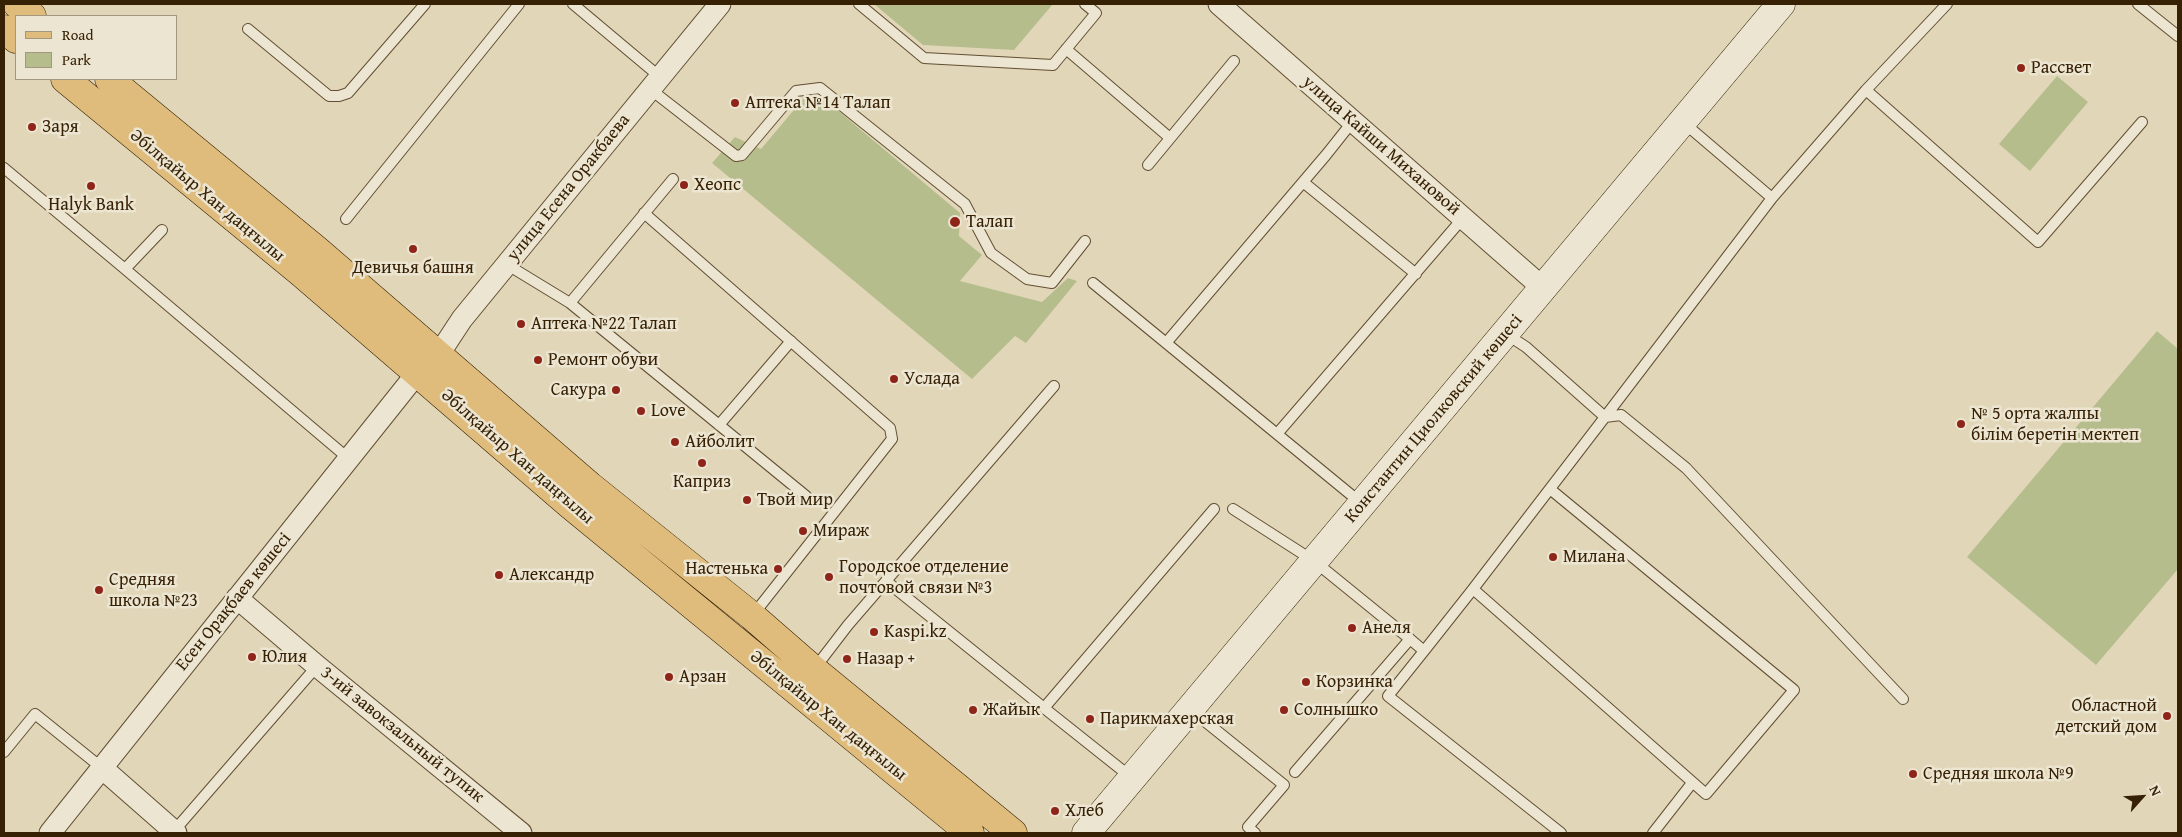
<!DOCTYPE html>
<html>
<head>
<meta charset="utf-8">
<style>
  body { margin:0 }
  #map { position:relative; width:2182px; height:837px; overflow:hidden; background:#e1d7b8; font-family:"Gentium Book Plus",serif }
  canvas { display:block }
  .frame { position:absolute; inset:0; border:5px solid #372105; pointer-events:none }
  .legend { position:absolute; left:15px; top:15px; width:162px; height:65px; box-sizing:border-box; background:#ece5d1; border:1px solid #a4977f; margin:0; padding:6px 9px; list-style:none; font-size:15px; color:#372105 }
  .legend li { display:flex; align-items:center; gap:10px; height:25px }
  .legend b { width:25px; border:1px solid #a4977f }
  .north { position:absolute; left:2117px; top:772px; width:50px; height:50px; -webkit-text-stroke:4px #ece5d1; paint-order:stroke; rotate:64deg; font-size:14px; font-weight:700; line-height:20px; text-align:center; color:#372105 }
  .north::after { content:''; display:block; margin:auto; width:18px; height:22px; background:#372105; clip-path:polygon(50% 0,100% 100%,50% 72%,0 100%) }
</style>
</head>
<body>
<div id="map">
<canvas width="2182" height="837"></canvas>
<div class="frame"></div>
<ul class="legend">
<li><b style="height:6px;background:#e0bc7c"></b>Road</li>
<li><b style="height:14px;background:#b6bd8d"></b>Park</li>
</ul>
<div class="north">N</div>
</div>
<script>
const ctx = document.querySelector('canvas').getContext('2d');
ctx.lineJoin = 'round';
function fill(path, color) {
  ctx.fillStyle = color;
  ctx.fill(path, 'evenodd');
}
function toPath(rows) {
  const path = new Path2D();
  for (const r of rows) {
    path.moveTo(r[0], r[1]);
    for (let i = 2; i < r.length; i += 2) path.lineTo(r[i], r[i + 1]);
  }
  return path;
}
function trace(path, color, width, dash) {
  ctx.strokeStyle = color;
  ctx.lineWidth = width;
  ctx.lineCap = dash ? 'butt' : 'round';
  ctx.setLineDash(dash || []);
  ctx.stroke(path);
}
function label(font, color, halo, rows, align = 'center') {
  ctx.font = font + ' "Gentium Book Plus",serif';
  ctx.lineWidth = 5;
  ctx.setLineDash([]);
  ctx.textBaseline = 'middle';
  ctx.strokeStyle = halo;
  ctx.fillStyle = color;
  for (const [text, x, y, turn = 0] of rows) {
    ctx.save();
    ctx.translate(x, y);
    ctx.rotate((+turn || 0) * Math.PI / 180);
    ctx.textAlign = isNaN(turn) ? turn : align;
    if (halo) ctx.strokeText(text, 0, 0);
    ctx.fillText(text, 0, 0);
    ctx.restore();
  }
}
fill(toPath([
  [874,4,1053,4,1014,50,923,45],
  [2057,76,2088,102,2030,171,1999,144],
  [804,98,824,99,960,213,959,236,982,255,960,281,1042,302,1068,278,1077,281,1026,343,1015,336,972,379,712,163,735,137,761,149],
  [2157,331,2178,349,2178,569,2096,665,1967,557]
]), '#b6bd8d');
const lane = toPath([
  [573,4,660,77],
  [859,4,924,58,1053,65,1096,13,1085,4],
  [2138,4,2178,36],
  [248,29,329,96,339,96,348,93,425,4],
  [1066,49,1170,138],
  [650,89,736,156,742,155,796,91,820,88,965,204,991,253,1027,279,1052,283,1085,241],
  [1866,90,1947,4],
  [1148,165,1234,61],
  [4,168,125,269],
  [1303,182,1416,274],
  [1772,198,1866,90,2038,242,2142,122],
  [644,213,890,428,892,439,753,615],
  [346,219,519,4],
  [162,230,125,269,349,459],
  [506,264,570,303,806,496],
  [1093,283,1361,503],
  [570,303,673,179],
  [1166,343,1326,155,1353,121],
  [1605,417,1621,415,1686,468,1903,699],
  [1605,417,1772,198,1684,123],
  [719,425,791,341],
  [1277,434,1463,218],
  [1233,509,1314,561,1410,639,1295,772],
  [886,581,1054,386],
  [1473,589,1605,417,1526,347,1506,334],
  [1410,639,1424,651,1473,589,1706,794,1794,690,1550,489],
  [1424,651,1388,696,1561,833],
  [815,668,848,625,886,581,1044,708,1214,509],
  [1044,708,1132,778],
  [1191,710,1284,785,1248,827,1255,833],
  [4,752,35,714,102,768],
  [174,831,317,666],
  [1653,833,1692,783]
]);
const street = toPath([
  [1219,4,1543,288],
  [237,598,317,666,521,833],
  [102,768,176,833],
  [50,833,418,372,439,354,462,319,720,4]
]);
const secondary = toPath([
  [1086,833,1781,4]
]);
const primary = toPath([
  [17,4,32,16],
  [4,29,16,39],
  [65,79,300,272,569,504,970,833],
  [109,79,318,251,590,486,752,616,814,670,1013,833]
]);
trace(lane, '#624e32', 12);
trace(street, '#624e32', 23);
trace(secondary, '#372105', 29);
trace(primary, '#372105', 29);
trace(lane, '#ece5d1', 10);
trace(street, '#ece5d1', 21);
trace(secondary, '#ece5d1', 28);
trace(primary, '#e0bc7c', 28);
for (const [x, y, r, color] of [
  [2021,68,5,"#8f2418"],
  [735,103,5,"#8f2418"],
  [32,127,5,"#8f2418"],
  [684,185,5,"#8f2418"],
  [91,186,5,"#8f2418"],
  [955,222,6,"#8f2418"],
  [413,249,5,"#8f2418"],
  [521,324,5,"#8f2418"],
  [538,360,5,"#8f2418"],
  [894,379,5,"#8f2418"],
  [616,390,5,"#8f2418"],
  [641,411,5,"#8f2418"],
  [1961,424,5,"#8f2418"],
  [675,442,5,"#8f2418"],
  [702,463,5,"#8f2418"],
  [747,500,5,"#8f2418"],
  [803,531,5,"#8f2418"],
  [1553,557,5,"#8f2418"],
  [778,569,5,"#8f2418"],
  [499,575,5,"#8f2418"],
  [829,577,5,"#8f2418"],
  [99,590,5,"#8f2418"],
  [1352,628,5,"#8f2418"],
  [874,632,5,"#8f2418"],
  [252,657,5,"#8f2418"],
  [847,659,5,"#8f2418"],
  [669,677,5,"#8f2418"],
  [1306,682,5,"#8f2418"],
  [973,710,5,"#8f2418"],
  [1284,710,5,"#8f2418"],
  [2167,716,5,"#8f2418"],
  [1090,719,5,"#8f2418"],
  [1913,774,5,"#8f2418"],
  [1055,811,5,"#8f2418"]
]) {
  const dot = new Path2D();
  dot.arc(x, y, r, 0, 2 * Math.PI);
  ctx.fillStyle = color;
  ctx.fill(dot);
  trace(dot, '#ece5d1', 2);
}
label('18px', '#372105', '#ece5d1', [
  ["Рассвет",2031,68],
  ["Аптека №14 Талап",745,103],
  ["Заря",42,127],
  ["Хеопс",694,185],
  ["Halyk Bank",91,205,"center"],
  ["Талап",966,222],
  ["Девичья башня",413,268,"center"],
  ["Аптека №22 Талап",531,324],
  ["Ремонт обуви",548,360],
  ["Услада",904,379],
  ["Сакура",606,390,"right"],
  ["Love",651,411],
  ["№ 5 орта жалпы",1971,414],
  ["білім беретін мектеп",1971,435],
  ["Айболит",685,442],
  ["Каприз",702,482,"center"],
  ["Твой мир",757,500],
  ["Мираж",813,531],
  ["Милана",1563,557],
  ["Городское отделение",839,567],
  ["почтовой связи №3",839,588],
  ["Настенька",768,569,"right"],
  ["Александр",509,575],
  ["Средняя",109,580],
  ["школа №23",109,601],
  ["Анеля",1362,628],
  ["Kaspi.kz",884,632],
  ["Юлия",262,657],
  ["Назар +",857,659],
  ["Арзан",679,677],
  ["Корзинка",1316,682],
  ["Областной",2157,706,"right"],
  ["детский дом",2157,727,"right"],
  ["Жайык",983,710],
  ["Солнышко",1294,710],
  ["Парикмахерская",1100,719],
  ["Средняя школа №9",1923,774],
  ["Хлеб",1065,811]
], 'left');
label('18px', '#372105', '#ece5d1', [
  ["улица Кайши Михановой",1381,146,41],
  ["улица Есена Оракбаева",569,188,-51],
  ["Әбілқайыр Хан даңғылы",207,196,40],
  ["Константин Циолковский көшесі",1434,419,-50],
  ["Әбілқайыр Хан даңғылы",517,457,41],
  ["Есен Орақбаев көшесі",234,602,-51],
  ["Әбілқайыр Хан даңғылы",828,716,39],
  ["3-ий завокзальный тупик",402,735,39]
]);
</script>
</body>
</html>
